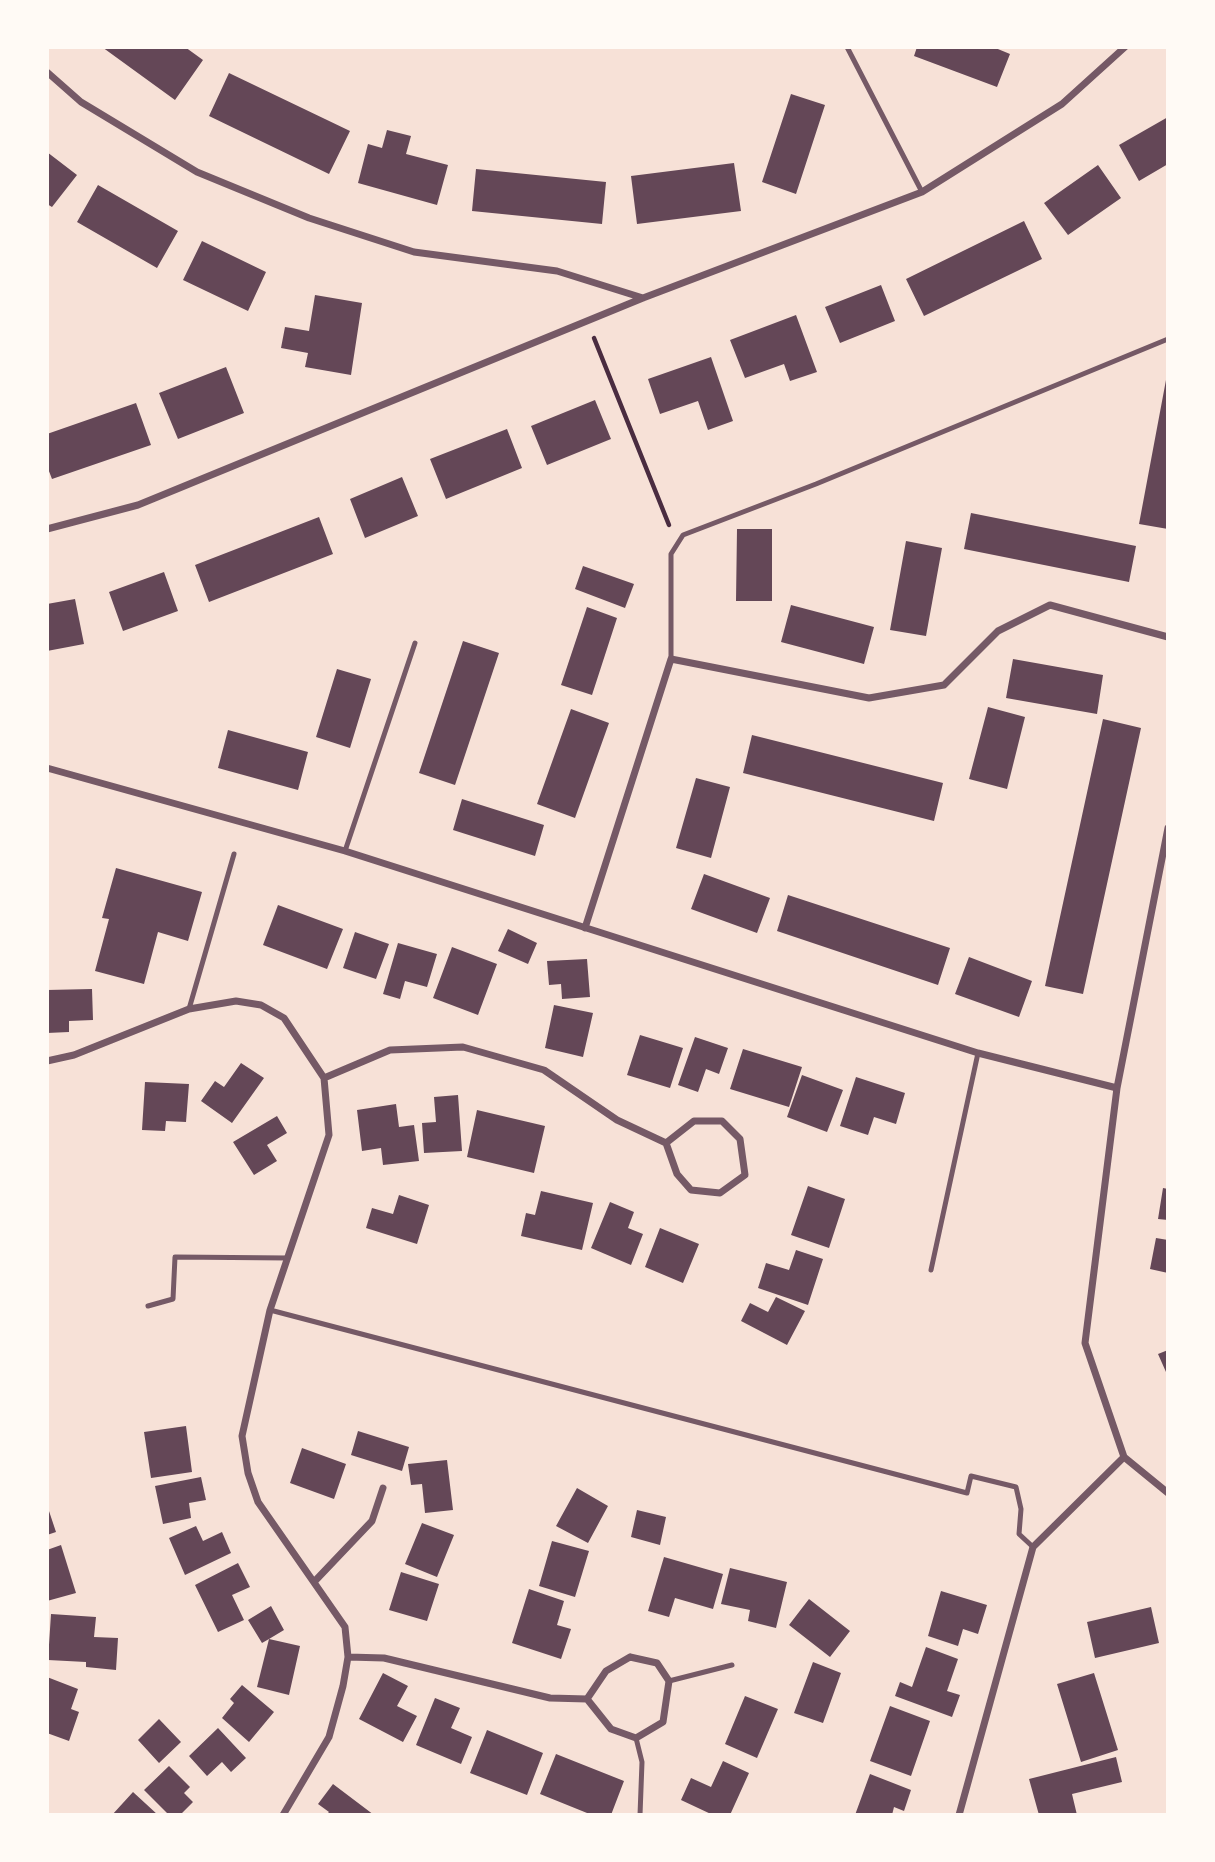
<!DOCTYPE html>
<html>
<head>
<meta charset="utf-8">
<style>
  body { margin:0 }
  #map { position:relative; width:1215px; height:1862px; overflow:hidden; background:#f7e1d7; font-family:"IBM Plex Serif",serif }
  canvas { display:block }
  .frame { position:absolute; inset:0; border:49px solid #fffaf5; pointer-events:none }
</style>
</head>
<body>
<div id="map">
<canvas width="1215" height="1862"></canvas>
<div class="frame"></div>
</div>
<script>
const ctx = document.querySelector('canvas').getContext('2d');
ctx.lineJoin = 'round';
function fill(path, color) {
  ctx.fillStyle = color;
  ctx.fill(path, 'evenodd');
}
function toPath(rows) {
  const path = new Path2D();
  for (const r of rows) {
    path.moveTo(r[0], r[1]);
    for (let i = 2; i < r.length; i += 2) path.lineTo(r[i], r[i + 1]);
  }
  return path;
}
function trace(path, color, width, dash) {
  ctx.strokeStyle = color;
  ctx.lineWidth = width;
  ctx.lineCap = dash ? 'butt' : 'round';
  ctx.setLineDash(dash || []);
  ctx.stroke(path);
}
fill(toPath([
  [102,47,185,47,203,60,175,100],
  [917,47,993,47,1010,54,997,87,914,56],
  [229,73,350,131,329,174,209,116],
  [791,94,825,105,796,194,762,182],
  [1168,117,1168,164,1139,181,1119,145],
  [387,130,411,136,406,154,448,165,437,205,358,183,368,144,382,148],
  [47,152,77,175,52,207,47,204],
  [734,163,741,211,637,224,631,176],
  [1098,165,1121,198,1068,235,1044,203],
  [476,169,606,182,602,224,472,211],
  [98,185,178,231,157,268,77,222],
  [1024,221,1042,259,924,316,906,279],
  [202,241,266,272,248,311,183,280],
  [881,285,895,321,840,343,825,307],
  [315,295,362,303,351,375,305,367,308,353,281,348,285,327,309,331],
  [796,315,817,372,790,381,784,364,745,378,730,340],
  [711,357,733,421,708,430,698,401,660,414,648,379],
  [226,367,244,413,178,439,159,393],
  [1166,380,1168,380,1168,529,1139,524],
  [595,400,611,439,547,465,531,426],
  [136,403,151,445,52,479,47,466,47,434],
  [507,429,522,468,446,499,430,459],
  [402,477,418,516,365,538,350,499],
  [971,513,1136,546,1129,582,964,549],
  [319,517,333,554,209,602,195,565],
  [737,529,772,529,772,601,736,601],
  [906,541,942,548,926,636,890,630],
  [583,566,634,584,625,608,575,589],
  [164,572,178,611,123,631,109,592],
  [75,599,84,644,47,651,47,604],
  [791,605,874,627,864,664,781,642],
  [587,607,617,618,592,695,561,685],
  [463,641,499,653,455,785,419,773],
  [1013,659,1103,675,1097,714,1006,698],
  [337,669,371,679,350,748,316,737],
  [988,707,1025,717,1007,789,969,779],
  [571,709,609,723,575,818,537,804],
  [1103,719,1141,728,1083,994,1045,986],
  [228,730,308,752,298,790,218,768],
  [752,735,943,783,934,821,743,773],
  [696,778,730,787,711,858,676,848],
  [462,799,544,825,535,856,453,830],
  [116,868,202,892,188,941,158,932,144,984,95,971,109,919,102,918],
  [704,874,770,898,757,933,691,909],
  [788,895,950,948,938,985,777,931],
  [278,905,343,929,327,969,263,945],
  [508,929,537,943,528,964,498,951],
  [355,932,389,944,376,979,343,968],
  [398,943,437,954,427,987,405,981,400,999,383,994],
  [452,947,497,964,478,1015,433,998],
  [969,957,1032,981,1019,1017,955,994],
  [587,959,590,997,562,999,561,984,549,985,547,961],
  [92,989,93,1020,69,1021,69,1032,47,1033,47,990],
  [554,1005,593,1013,583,1057,545,1048],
  [640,1035,683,1048,670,1088,627,1075],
  [695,1037,728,1048,719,1074,706,1069,698,1092,678,1085],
  [743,1049,802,1067,789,1107,730,1089],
  [241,1063,264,1078,232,1123,201,1101,215,1081,224,1087],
  [802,1075,843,1090,827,1132,787,1117],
  [856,1077,905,1093,896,1124,874,1117,868,1135,840,1126],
  [145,1082,189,1084,186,1122,166,1121,165,1131,142,1130],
  [458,1095,462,1151,424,1153,422,1123,436,1122,434,1097],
  [396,1104,399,1127,414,1125,419,1161,383,1165,381,1148,362,1151,357,1110],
  [477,1110,545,1126,534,1173,467,1157],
  [277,1116,287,1133,267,1145,277,1161,254,1175,233,1142],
  [808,1186,845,1199,829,1248,791,1235],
  [1163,1188,1168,1189,1168,1220,1158,1219],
  [541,1191,593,1203,582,1250,521,1236,526,1213,535,1215],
  [399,1195,429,1205,417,1244,366,1228,372,1208,393,1214],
  [610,1202,634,1212,628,1228,643,1234,631,1265,591,1248],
  [660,1228,699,1244,683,1283,645,1267],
  [1156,1238,1168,1240,1168,1273,1150,1269],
  [796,1250,823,1259,808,1305,758,1288,766,1263,789,1270],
  [776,1297,805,1311,787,1345,741,1321,750,1303,768,1312],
  [1168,1350,1168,1371,1166,1372,1158,1354],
  [186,1426,192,1472,151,1478,144,1432],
  [358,1431,409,1447,402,1471,351,1455],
  [302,1448,346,1464,334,1499,290,1483],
  [447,1460,453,1510,425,1513,422,1484,411,1485,408,1464],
  [201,1477,206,1500,189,1503,191,1518,163,1524,155,1486],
  [577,1488,608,1506,588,1543,556,1526],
  [47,1505,56,1532,47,1535],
  [637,1510,666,1517,660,1545,631,1537],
  [422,1523,454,1535,437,1577,405,1564],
  [196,1526,203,1541,222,1532,231,1553,185,1575,169,1538],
  [552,1541,589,1551,575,1597,539,1586],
  [61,1545,76,1593,47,1601,47,1550],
  [664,1557,723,1574,713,1609,675,1598,669,1617,648,1611],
  [238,1563,250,1587,232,1595,244,1620,218,1632,195,1585],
  [730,1568,787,1582,776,1628,748,1621,750,1610,721,1604],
  [401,1572,439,1584,427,1621,389,1610],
  [529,1589,564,1601,557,1625,571,1629,561,1659,512,1643],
  [941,1591,987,1605,978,1634,963,1629,958,1646,928,1636],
  [809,1599,850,1631,830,1657,789,1625],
  [271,1606,284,1630,269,1639,300,1646,289,1695,257,1687,269,1639,262,1643,248,1620],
  [1151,1607,1159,1643,1095,1658,1087,1622],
  [51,1614,96,1617,94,1637,118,1638,116,1670,86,1667,86,1662,48,1660],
  [926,1647,958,1659,947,1691,960,1695,952,1717,895,1696,900,1682,912,1687],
  [813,1662,841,1673,823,1723,794,1713],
  [383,1673,408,1686,397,1706,417,1716,403,1742,359,1719],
  [1094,1673,1118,1750,1081,1762,1057,1684],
  [47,1677,78,1689,71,1709,79,1712,69,1741,47,1733],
  [242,1685,274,1712,249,1742,222,1718,234,1703,230,1699],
  [745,1696,778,1709,757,1758,725,1744],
  [435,1698,460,1708,451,1728,472,1737,461,1764,416,1745],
  [890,1706,930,1721,911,1776,870,1761],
  [159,1719,181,1742,159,1763,138,1740],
  [218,1728,246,1758,231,1772,222,1762,207,1776,189,1756],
  [487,1730,543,1753,527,1795,470,1773],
  [556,1754,624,1781,611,1815,592,1815,540,1794],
  [1116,1757,1122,1782,1072,1794,1077,1815,1039,1815,1029,1779],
  [723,1761,749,1773,730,1815,713,1815,681,1800,691,1778,711,1787],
  [169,1766,190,1787,184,1793,193,1802,180,1815,169,1815,144,1790],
  [870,1774,911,1790,904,1811,894,1807,892,1815,855,1815],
  [333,1784,374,1815,326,1815,329,1812,318,1804],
  [133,1792,158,1815,112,1815]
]), '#644757');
trace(toPath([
  [594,338,669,525]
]), '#4a2c40', 4.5);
trace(toPath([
  [847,47,922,192],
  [671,659,671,554,683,535,816,484,1168,339],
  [345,851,415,643],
  [189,1009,234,854],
  [931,1270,978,1053],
  [148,1306,173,1299,175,1257,288,1258],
  [270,1310,967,1493,971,1476,1016,1487,1021,1509,1019,1534,1033,1547],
  [669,1681,732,1665],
  [636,1738,642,1762,640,1815]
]), '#755966', 5);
trace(toPath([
  [47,72,81,102,197,172,309,218,414,252,557,271,643,298],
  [47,529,138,505,643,298,922,192,1062,104,1125,47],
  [47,768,345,851,978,1053,1117,1088],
  [1168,828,1117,1088,1085,1343,1124,1457,1168,1493],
  [585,928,671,659,869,698,944,685,998,631,1050,605,1168,637],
  [47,1061,74,1055,189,1009,236,1001,261,1005,284,1018,324,1078,329,1135,270,1310,242,1436,248,1473,258,1502,345,1627,348,1657,343,1686,329,1737,283,1815],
  [324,1078,390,1050,463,1047,544,1070,617,1120,666,1143,677,1174,691,1190,720,1193,745,1175,740,1139,722,1121,694,1121,666,1143],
  [314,1582,372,1521,383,1488],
  [348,1657,384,1658,550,1698,587,1699],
  [630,1657,657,1663,669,1681,663,1722,636,1738,611,1729,587,1699,606,1671,630,1657],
  [959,1815,1033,1547,1124,1457]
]), '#755966', 7);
</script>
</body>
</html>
